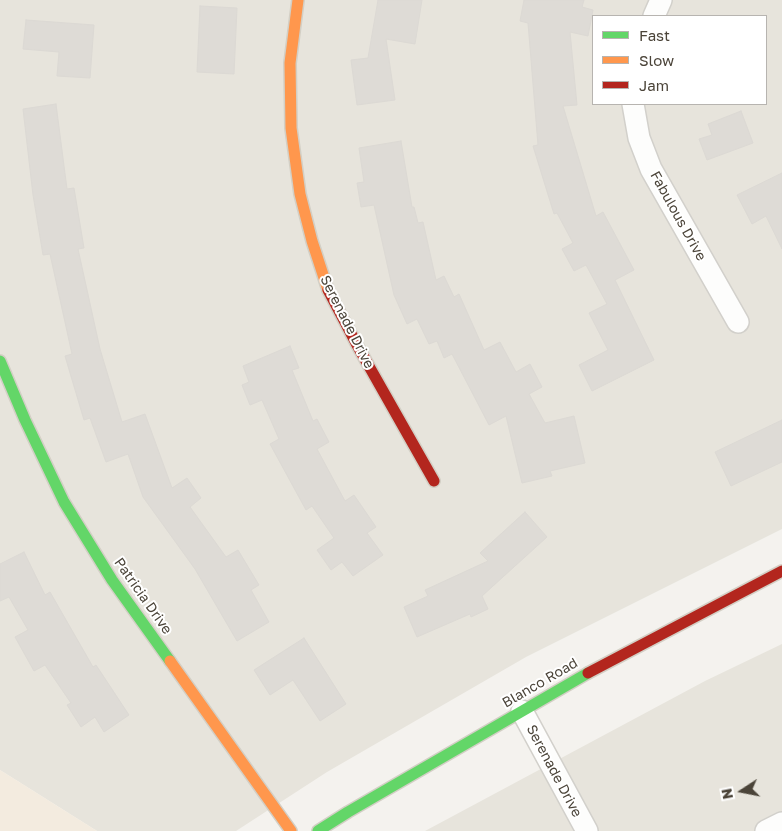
<!DOCTYPE html>
<html>
<head>
<meta charset="utf-8">
<style>
  body { margin:0 }
  #map { position:relative; width:782px; height:831px; overflow:hidden; background:#f4f2ee; font-family:"Golos Text",sans-serif }
  canvas { display:block }
  .legend { position:absolute; left:592px; top:15px; width:175px; height:90px; box-sizing:border-box; background:#fff; border:1px solid #b7b4b0; margin:0; padding:6px 9px; list-style:none; font-size:15px; color:#4b4439 }
  .legend li { display:flex; align-items:center; gap:10px; height:25px }
  .legend b { width:25px; border:1px solid #b7b4b0 }
  .north { position:absolute; left:717px; top:766px; width:50px; height:50px; -webkit-text-stroke:4px #fff; paint-order:stroke; rotate:259deg; font-size:14px; font-weight:700; line-height:20px; text-align:center; color:#4b4439 }
  .north::after { content:''; display:block; margin:auto; width:18px; height:22px; background:#4b4439; clip-path:polygon(50% 0,100% 100%,50% 72%,0 100%) }
</style>
</head>
<body>
<div id="map">
<canvas width="782" height="831"></canvas>
<ul class="legend">
<li><b style="height:6px;background:#63d668"></b>Fast</li>
<li><b style="height:6px;background:#ff974d"></b>Slow</li>
<li><b style="height:6px;background:#b3261e"></b>Jam</li>
</ul>
<div class="north">N</div>
</div>
<script>
const ctx = document.querySelector('canvas').getContext('2d');
ctx.lineJoin = 'round';
function fill(path, color) {
  ctx.fillStyle = color;
  ctx.fill(path, 'evenodd');
}
function toPath(rows) {
  const path = new Path2D();
  for (const r of rows) {
    path.moveTo(r[0], r[1]);
    for (let i = 2; i < r.length; i += 2) path.lineTo(r[i], r[i + 1]);
  }
  return path;
}
function trace(path, color, width, dash) {
  ctx.strokeStyle = color;
  ctx.lineWidth = width;
  ctx.lineCap = dash ? 'butt' : 'round';
  ctx.setLineDash(dash || []);
  ctx.stroke(path);
}
function label(font, color, halo, rows, align = 'center') {
  ctx.font = font + ' "Golos Text",sans-serif';
  ctx.lineWidth = 4;
  ctx.setLineDash([]);
  ctx.textBaseline = 'middle';
  ctx.strokeStyle = halo;
  ctx.fillStyle = color;
  for (const [text, x, y, turn = 0] of rows) {
    ctx.save();
    ctx.translate(x, y);
    ctx.rotate((+turn || 0) * Math.PI / 180);
    ctx.textAlign = isNaN(turn) ? turn : align;
    if (halo) ctx.strokeText(text, 0, 0);
    ctx.fillText(text, 0, 0);
    ctx.restore();
  }
}
fill(toPath([
  [0,0,782,0,782,529,526,657,327,772,236,831,97,831,0,770],
  [593,16,766,16,766,104,593,104],
  [782,644,782,831,425,831,705,681]
]), '#e7e4dc');
fill(toPath([
  [0,770,97,831,0,831]
]), '#f3ebdf');
const building = toPath([
  [378,0,422,0,415,44,386,39,395,100,357,105,351,60,368,58,378,0],
  [524,0,584,0,582,7,593,10,588,36,570,32,577,105,563,106,596,216,603,212,634,270,615,280,654,360,592,391,579,365,608,350,589,313,607,304,586,265,574,271,562,249,573,243,557,213,554,214,533,146,538,145,528,23,520,21,524,0],
  [200,6,237,8,234,74,197,72,200,6],
  [26,20,94,25,90,78,57,76,59,52,23,49,26,20],
  [56,104,67,189,74,188,84,248,78,249,100,349,122,422,145,414,172,488,187,478,201,498,190,507,226,557,238,550,259,585,251,590,269,622,237,641,195,569,143,497,128,454,106,462,90,418,84,420,65,356,72,354,50,254,43,255,33,195,23,109,56,104],
  [741,111,753,143,707,160,699,139,712,135,708,124,741,111],
  [401,141,412,207,414,207,418,223,423,222,436,280,444,276,454,297,459,294,484,350,500,342,516,372,530,364,542,387,529,394,545,423,574,416,585,463,550,471,552,476,522,483,506,416,489,425,452,354,444,358,437,341,429,344,417,319,407,324,394,295,374,205,361,207,357,183,364,182,359,148,401,141],
  [782,173,782,249,766,216,752,224,737,195,782,173],
  [290,346,299,368,292,370,313,421,317,419,329,442,317,449,345,501,354,495,376,527,367,533,383,555,353,576,342,562,331,570,317,550,334,538,312,506,306,510,270,444,279,439,262,400,250,405,242,385,249,382,243,366,290,346],
  [782,420,782,462,731,486,715,452,782,420],
  [525,512,547,537,482,596,488,609,471,617,470,614,417,637,404,607,428,596,425,590,488,561,480,553,525,512],
  [24,552,45,595,50,592,93,667,96,665,129,715,104,732,95,717,81,727,67,705,71,703,45,665,34,671,15,637,28,630,9,597,0,601,0,564,24,552],
  [304,638,346,704,320,721,293,680,270,695,254,670,304,638]
]);
fill(building, '#dedbd6');
trace(building, '#dcd9d4', 1);
const street = toPath([
  [654,16,661,0],
  [633,104,639,138,651,169,738,322],
  [522,711,587,831],
  [766,831,782,823]
]);
const fast = toPath([
  [0,361,25,420,64,502,112,580,170,661],
  [318,831,348,812,588,673]
]);
const slow = toPath([
  [298,0,290,63,291,128,300,194,312,241,328,290],
  [170,661,291,831]
]);
const jam = toPath([
  [328,290,357,345,434,481],
  [588,673,782,571]
]);
trace(street, '#d2d0cb', 24);
trace(fast, '#d3cfc5', 14);
trace(slow, '#d3cfc5', 14);
trace(jam, '#d3cfc5', 14);
trace(street, '#fdfdfc', 21);
trace(fast, '#63d668', 11);
trace(slow, '#ff974d', 11);
trace(jam, '#b3261e', 11);
label('14px', '#4b4439', '#fff', [
  ["Fabulous Drive",678,216,61],
  ["Serenade Drive",347,322,63],
  ["Patricia Drive",143,596,55],
  ["Blanco Road",540,683,-30],
  ["Serenade Drive",554,771,62]
]);
</script>
</body>
</html>
